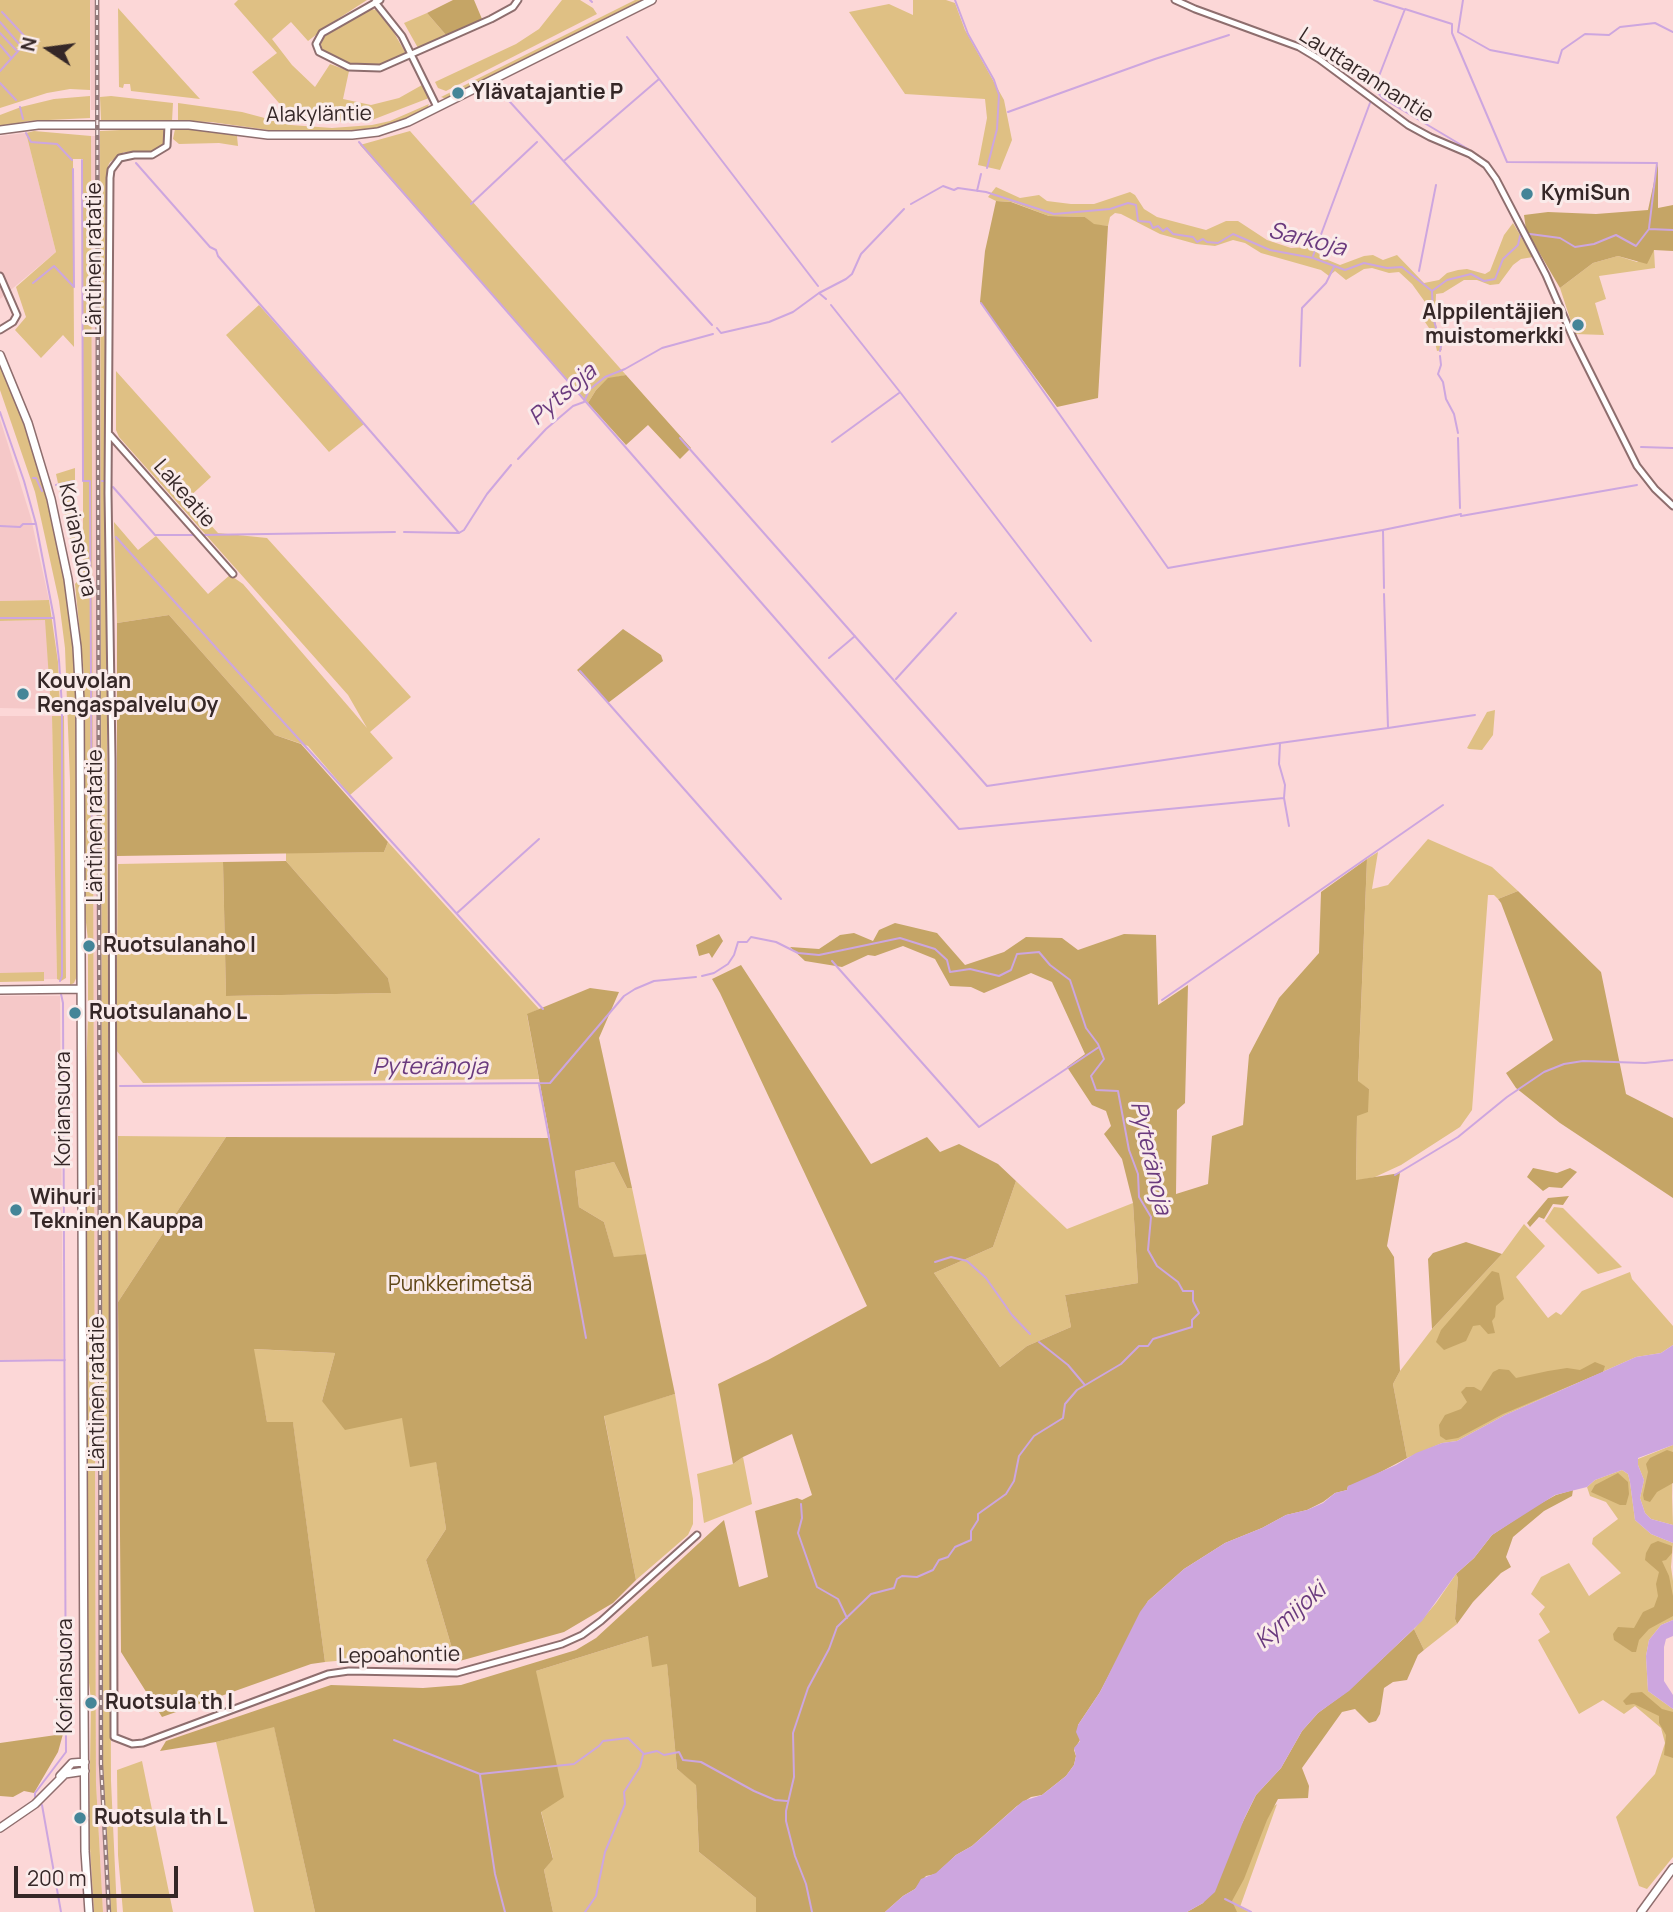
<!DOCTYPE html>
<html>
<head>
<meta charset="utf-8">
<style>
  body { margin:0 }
  #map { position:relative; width:1673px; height:1912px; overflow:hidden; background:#fcd7d7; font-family:Manrope,sans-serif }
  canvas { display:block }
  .north { position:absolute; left:14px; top:14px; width:70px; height:70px; -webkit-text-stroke:5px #faebea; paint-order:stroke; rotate:283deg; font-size:19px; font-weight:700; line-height:28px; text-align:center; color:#352727 }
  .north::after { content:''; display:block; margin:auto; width:24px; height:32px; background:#352727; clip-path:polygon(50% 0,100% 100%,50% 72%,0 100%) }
  .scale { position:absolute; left:14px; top:1866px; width:164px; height:32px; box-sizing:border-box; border:4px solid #352727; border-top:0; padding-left:9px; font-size:21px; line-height:24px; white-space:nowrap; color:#352727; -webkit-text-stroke:5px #faebea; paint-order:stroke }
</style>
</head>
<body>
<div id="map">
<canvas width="1673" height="1912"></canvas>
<div class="north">N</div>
<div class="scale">200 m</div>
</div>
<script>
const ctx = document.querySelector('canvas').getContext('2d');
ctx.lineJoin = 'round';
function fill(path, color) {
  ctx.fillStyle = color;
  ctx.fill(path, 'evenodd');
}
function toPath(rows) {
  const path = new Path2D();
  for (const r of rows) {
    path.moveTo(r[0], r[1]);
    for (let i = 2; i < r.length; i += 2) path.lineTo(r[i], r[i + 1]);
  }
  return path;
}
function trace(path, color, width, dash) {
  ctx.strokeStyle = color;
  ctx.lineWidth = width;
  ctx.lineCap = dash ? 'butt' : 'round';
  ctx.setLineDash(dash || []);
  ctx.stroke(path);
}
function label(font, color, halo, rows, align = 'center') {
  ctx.font = font + ' Manrope,sans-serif';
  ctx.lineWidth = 6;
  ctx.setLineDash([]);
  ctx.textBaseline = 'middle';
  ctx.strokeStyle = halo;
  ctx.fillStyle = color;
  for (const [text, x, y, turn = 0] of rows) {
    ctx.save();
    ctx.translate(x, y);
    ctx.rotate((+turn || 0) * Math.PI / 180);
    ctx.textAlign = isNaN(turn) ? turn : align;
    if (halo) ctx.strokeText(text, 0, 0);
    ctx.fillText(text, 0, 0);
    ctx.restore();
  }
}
fill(toPath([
  [90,0,100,0,100,110,91,110],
  [26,133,56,252,0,299,0,136],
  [91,136,100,136,103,1769,111,1912,103,1912,96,1783],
  [0,419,31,518,49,600,0,601],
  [46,620,51,709,0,708,0,621],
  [0,716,52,716,57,979,0,980],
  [0,996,60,996,63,1359,0,1360]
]), '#f5c8c8');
fill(toPath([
  [0,0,90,0,90,90,70,89,47,93,0,108],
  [238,0,367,0,330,24,308,41,291,22,272,39,292,65,315,87,330,64,349,71,343,99,371,105,399,98,422,85,429,98,372,120,346,122,292,118,252,72,277,53,234,4],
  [562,0,580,0,593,8,597,14,446,91,438,88,435,82,516,44,539,29],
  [635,0,643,0,450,98,446,99,441,97],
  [913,0,946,0,955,3,965,30,1004,100,1012,140,1000,170,978,165,987,118,985,99,905,94,849,12,889,4,913,15],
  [118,8,179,76,200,99,131,91,130,84,124,84,123,88,119,87],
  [371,9,376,10,393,31,405,52,404,55,379,65,357,65,341,61,322,50,321,44,325,36],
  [427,13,446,35,418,48,404,23],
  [90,96,90,118,28,121,0,127,0,115,21,107,54,99],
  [111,96,173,103,172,121,101,120,100,97],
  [178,103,242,112,291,125,332,128,372,125,390,121,429,104,427,109,393,124,373,129,332,131,276,131,211,122,178,121],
  [162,128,166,134,162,147,155,151,124,152,110,162,108,166,106,458,111,1781,117,1912,111,1912,103,1769,100,131],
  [175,129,213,131,237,136,238,146,219,143,179,144,173,139],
  [34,131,91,136,96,1783,103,1912,94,1912,89,1832,91,1700,88,1674,86,1077,88,1017,88,940,85,914,84,675,75,584,83,575,83,159,73,159,74,347,63,335,41,358,15,330,26,317,16,287,56,252,26,133],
  [410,131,626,375,608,379,596,390,588,403,360,145],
  [996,187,1020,198,1039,195,1047,201,1071,204,1094,204,1130,192,1135,195,1144,209,1157,217,1206,230,1226,221,1238,221,1267,240,1291,248,1312,247,1323,258,1340,265,1364,256,1373,255,1383,260,1397,255,1424,283,1439,280,1447,273,1458,270,1467,269,1485,274,1490,271,1504,235,1513,223,1533,257,1521,259,1513,265,1499,284,1490,285,1477,280,1464,280,1443,293,1436,294,1435,320,1442,350,1437,351,1433,334,1421,316,1425,302,1412,284,1399,272,1389,273,1372,268,1364,269,1346,280,1335,271,1329,276,1321,270,1261,253,1245,243,1233,240,1215,246,1196,244,1160,234,1121,214,1115,213,1110,217,1108,226,1094,225,1085,217,1049,216,1012,202,996,201,988,197],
  [1654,250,1655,268,1599,276,1606,299,1595,303,1604,335,1575,334,1560,288,1593,263,1618,256,1637,262],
  [259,305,364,424,329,452,226,335],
  [0,366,25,426,43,485,61,563,72,628,76,696,77,976,74,983,70,985,70,781,65,648,59,601,45,537,35,492,0,390],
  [116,371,211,477,187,499,218,533,267,538,411,697,370,732,393,758,350,795,308,746,275,735,169,615,117,623,114,522,138,550,156,536,208,594,230,575,243,584,367,728,348,695,119,437,116,430],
  [75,468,75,562,56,474],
  [49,600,58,662,60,708,51,709,45,620,0,621,0,601],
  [1495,710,1493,735,1482,750,1469,749,1467,748,1487,712],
  [52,716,64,716,66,978,61,981,57,979],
  [1428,839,1492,867,1518,891,1498,899,1494,895,1488,895,1472,1110,1460,1127,1401,1165,1375,1177,1356,1181,1357,1116,1369,1089,1358,1082,1367,859,1378,852,1372,889,1388,885],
  [388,842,539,1009,527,1015,539,1079,143,1083,116,1050,118,864,223,862,226,996,390,993,388,978,286,861,286,853,384,852],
  [44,972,44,981,0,982,0,973],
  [118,1136,226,1137,118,1302],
  [614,1162,627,1188,632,1188,646,1254,614,1258,604,1222,579,1207,575,1171],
  [1016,1181,1067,1229,1133,1203,1138,1283,1065,1295,1071,1327,1027,1346,1000,1367,934,1273,993,1247],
  [1554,1207,1563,1208,1622,1267,1598,1274,1545,1221],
  [1524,1224,1545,1246,1516,1277,1548,1318,1556,1312,1561,1315,1582,1291,1630,1272,1632,1279,1673,1326,1673,1345,1661,1353,1636,1357,1505,1415,1457,1441,1442,1443,1407,1458,1393,1384,1400,1371,1432,1329,1502,1254],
  [253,1349,335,1353,322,1401,402,1418,436,1461,446,1529,426,1560,456,1662,347,1660,325,1662,293,1423,267,1422],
  [675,1394,693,1499,693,1524,688,1535,636,1580,604,1415],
  [1673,1445,1672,1497,1673,1525,1651,1519,1645,1513,1640,1498,1644,1480,1638,1465,1638,1459],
  [743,1457,752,1504,704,1523,697,1474,733,1464],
  [1622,1470,1628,1474,1630,1482,1635,1520,1651,1534,1673,1543,1671,1567,1673,1581,1673,1620,1661,1625,1649,1640,1646,1656,1648,1691,1673,1709,1673,1857,1647,1889,1639,1886,1616,1817,1655,1774,1665,1743,1661,1728,1635,1706,1624,1714,1603,1700,1579,1714,1538,1640,1550,1632,1539,1614,1545,1607,1531,1594,1541,1577,1569,1563,1589,1596,1621,1573,1592,1544,1593,1538,1618,1519,1606,1502,1590,1496,1587,1487,1595,1480],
  [1456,1574,1458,1578,1455,1619,1457,1624,1424,1650,1414,1629,1436,1603],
  [648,1636,667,1663,677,1769,696,1784,699,1852,756,1898,756,1912,553,1912,544,1870,553,1858,541,1811,536,1671],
  [274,1726,315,1912,254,1912,216,1742],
  [142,1761,173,1912,123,1912,118,1855,117,1770],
  [1277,1804,1240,1907,1249,1912,1221,1912,1264,1813]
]), '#dfc084');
fill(toPath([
  [453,0,474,0,482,19,446,35,427,13],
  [1658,163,1658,208,1673,205,1673,251,1654,250,1647,264,1618,256,1593,263,1560,288,1526,230,1524,215,1548,212,1596,214,1648,210],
  [996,201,1011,202,1049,216,1085,217,1094,224,1108,226,1098,398,1057,407,980,302,985,251],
  [626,375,691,448,680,459,648,425,626,445,588,403,596,390,608,378],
  [169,615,275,735,301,744,388,842,384,852,117,856,117,623],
  [623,629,661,655,663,661,608,703,577,670],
  [1367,859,1358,1081,1369,1089,1368,1112,1357,1116,1356,1180,1400,1173,1387,1246,1394,1257,1400,1371,1393,1384,1407,1458,1358,1484,1348,1486,1347,1490,1335,1493,1323,1502,1307,1510,1286,1515,1262,1528,1225,1543,1184,1569,1148,1601,1100,1692,1078,1725,1080,1740,1074,1750,1076,1756,1074,1765,1066,1776,1042,1795,1031,1797,1017,1806,972,1846,956,1855,936,1874,926,1876,915,1889,903,1896,885,1912,756,1912,756,1898,699,1852,696,1785,677,1769,667,1664,652,1667,648,1636,536,1671,564,1797,541,1812,553,1859,544,1870,553,1912,315,1912,274,1727,216,1742,160,1751,166,1741,331,1685,423,1688,461,1685,576,1650,596,1638,724,1520,739,1587,768,1577,755,1511,797,1498,802,1500,812,1495,792,1434,743,1457,733,1464,718,1384,768,1360,867,1306,720,993,712,979,741,965,871,1164,927,1137,940,1152,959,1144,998,1164,1016,1181,993,1247,934,1273,1000,1367,1027,1346,1071,1327,1065,1295,1138,1283,1133,1203,1122,1159,1104,1134,1111,1126,1106,1111,1092,1105,1067,1067,1085,1054,1052,982,1031,973,984,993,971,987,950,986,935,959,903,946,875,956,868,955,842,967,805,961,790,947,819,949,840,935,854,933,873,941,879,930,895,923,937,933,965,965,1004,952,1026,937,1062,938,1078,950,1124,934,1156,935,1158,1005,1188,985,1185,1103,1177,1110,1176,1194,1208,1184,1212,1136,1243,1125,1249,1055,1279,998,1319,953,1321,892],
  [286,861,388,978,391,993,226,996,223,862],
  [1518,891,1601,972,1626,1094,1673,1118,1673,1198,1560,1123,1516,1088,1506,1073,1553,1040,1501,903,1498,899],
  [719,934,723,941,712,958,709,953,699,956,696,945],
  [590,988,619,992,599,1038,632,1188,627,1188,614,1162,575,1171,579,1207,604,1222,614,1257,646,1254,675,1394,604,1416,636,1580,613,1603,564,1632,456,1662,426,1560,446,1529,436,1462,410,1467,402,1418,345,1430,322,1401,335,1353,254,1349,267,1422,293,1422,325,1662,311,1664,162,1717,121,1652,118,1302,226,1137,550,1138,527,1014],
  [1533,1168,1557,1173,1570,1168,1577,1172,1562,1188,1549,1187,1543,1191,1527,1177],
  [1569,1196,1563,1205,1553,1204,1544,1219,1539,1217,1530,1227,1527,1223,1548,1198],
  [1466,1242,1502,1254,1432,1329,1428,1259,1433,1253],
  [1492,1271,1499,1273,1504,1299,1496,1306,1495,1317,1492,1321,1495,1333,1488,1334,1480,1325,1473,1326,1466,1341,1444,1350,1436,1342,1441,1330],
  [1595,1362,1605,1366,1603,1372,1503,1414,1458,1438,1446,1440,1440,1436,1439,1425,1445,1415,1461,1409,1467,1402,1461,1392,1466,1387,1474,1387,1481,1391,1493,1372,1499,1369,1509,1370,1516,1378,1548,1371,1567,1368,1580,1370],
  [1667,1450,1673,1452,1673,1483,1657,1492,1650,1502,1644,1500,1643,1495,1648,1472,1646,1464,1650,1458],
  [1618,1473,1628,1482,1629,1494,1626,1505,1620,1505,1591,1492,1595,1485],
  [1573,1490,1572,1496,1544,1511,1513,1537,1506,1557,1511,1567,1501,1573,1473,1602,1457,1624,1455,1619,1458,1578,1456,1574,1474,1558,1492,1535,1534,1507,1556,1495],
  [1658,1541,1672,1546,1672,1553,1666,1560,1662,1561,1669,1576,1673,1596,1673,1616,1649,1629,1639,1640,1636,1652,1632,1652,1614,1640,1613,1634,1618,1627,1634,1628,1643,1612,1654,1607,1658,1596,1656,1584,1659,1572,1645,1560,1646,1553,1651,1544],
  [1414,1629,1424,1650,1418,1655,1407,1680,1393,1682,1384,1688,1380,1714,1376,1721,1369,1723,1355,1709,1342,1712,1302,1768,1309,1786,1308,1798,1278,1799,1267,1820,1244,1879,1232,1901,1237,1912,1187,1912,1203,1903,1256,1795,1281,1768,1302,1731,1318,1713,1349,1690],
  [1642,1692,1662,1709,1673,1712,1673,1758,1664,1755,1666,1735,1659,1723,1659,1716,1634,1704,1626,1705,1623,1701,1631,1693],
  [63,1734,58,1752,34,1793,24,1791,13,1797,0,1796,0,1743]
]), '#c5a566');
fill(toPath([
  [1673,1345,1673,1445,1638,1458,1638,1465,1644,1480,1640,1498,1645,1513,1651,1519,1673,1525,1673,1543,1651,1534,1635,1520,1630,1482,1628,1474,1622,1470,1595,1480,1587,1487,1555,1495,1492,1535,1474,1558,1456,1574,1422,1621,1349,1691,1318,1713,1302,1731,1281,1768,1256,1795,1245,1817,1215,1892,1203,1903,1187,1912,885,1912,903,1896,915,1889,921,1879,936,1873,956,1855,972,1846,1023,1801,1042,1795,1066,1776,1074,1765,1076,1756,1074,1748,1080,1741,1076,1732,1078,1725,1100,1692,1140,1612,1148,1601,1184,1569,1225,1543,1262,1528,1286,1515,1307,1510,1323,1503,1335,1493,1347,1490,1348,1486,1396,1465,1416,1453,1442,1443,1457,1441,1505,1415,1566,1388,1636,1357,1661,1353],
  [1673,1620,1673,1636,1666,1639,1664,1647,1664,1681,1673,1695,1673,1709,1648,1691,1646,1656,1649,1640,1661,1625]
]), '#cda6df');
trace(toPath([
  [590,0,592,2],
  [955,0,968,34,994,80,999,95,997,129,987,168],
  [1374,0,1403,9],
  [1463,0,1458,32,1490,50,1558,63,1562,50,1585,34,1609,35,1620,27,1655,23,1673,32],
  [0,22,20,45],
  [0,33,16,50],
  [627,37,818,286],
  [0,45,11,58],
  [0,71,28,40,2,12],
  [0,83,16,100],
  [501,92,712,325],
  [20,107,23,119],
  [1008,112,1155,59,1229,35],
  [26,133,31,142,57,144,72,160],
  [359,142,959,829,1284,798],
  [1468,149,1384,99,1374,89,1405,9,1452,24,1452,33,1507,162,1657,163,1649,228],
  [82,160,83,481,90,481,92,879],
  [565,160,659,79],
  [136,163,210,247,216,250,218,256,459,533],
  [977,191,981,174],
  [471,204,537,142],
  [911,204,943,186,954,190,958,188,986,192,1054,214,1110,209,1128,203,1136,205,1138,221,1150,222,1153,228,1158,226,1163,231,1167,228,1173,234,1193,237,1197,242,1203,239,1207,242,1218,243,1233,234,1270,250,1313,258,1345,270,1364,263,1387,268,1402,267,1432,291,1447,280,1471,274,1484,281,1495,279,1503,259,1518,245,1520,236,1530,234,1560,238,1575,247,1594,244,1616,235,1636,246,1649,229,1673,230],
  [1313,256,1370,103],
  [1419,271,1436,185],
  [33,283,54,266,74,287,73,169],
  [1432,291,1433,317,1441,346,1440,351],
  [819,293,826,299],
  [981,303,1168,568,1383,530],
  [831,305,900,392,1091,641],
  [717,328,721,333,769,322,793,312,819,293,846,279,852,274,861,254,904,209],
  [1440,356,1441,365,1438,374,1443,382,1446,399,1454,414,1458,433],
  [1300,366,1302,308,1326,283,1334,267],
  [0,412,24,481,36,524,23,524,20,527,0,526],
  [680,438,987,786,1280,743],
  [1458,438,1460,508],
  [832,442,899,393],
  [1641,447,1673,448],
  [518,459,546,429,573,406,584,402,589,390,605,377,625,369,662,348,713,334],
  [33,478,36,478,42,491],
  [102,481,105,481],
  [56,485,74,481],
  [113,487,155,535,195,535],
  [1461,516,1637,485],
  [404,532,459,533,464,530,487,494,511,465],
  [202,535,395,532],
  [116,537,543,1009],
  [1384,588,1383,530,1461,514],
  [0,618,54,618,36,524],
  [54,618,59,660,62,707],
  [829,658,855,636],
  [580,671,781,899],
  [896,679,956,613],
  [1388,728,1475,715],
  [1289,826,1284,798,1285,785,1279,764,1280,743,1388,728,1384,594],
  [457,913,539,839],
  [832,961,979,1127,1099,1047],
  [702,976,714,973,728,964,734,955,738,942,747,942,751,937,776,942,798,953,819,955,900,938,935,949,947,960,950,972,970,969,999,976,1011,970,1017,954,1039,952,1050,965,1070,980,1086,1028,1098,1044,1104,1059,1091,1076,1096,1090,1118,1091,1129,1150,1138,1174,1139,1197,1151,1217,1148,1250,1157,1266,1178,1282,1183,1291,1193,1291,1193,1301,1199,1313,1192,1320,1192,1327,1153,1339,1148,1346,1139,1346,1121,1364,1077,1390,1065,1404,1063,1418,1034,1436,1019,1456,1014,1481,1006,1494,978,1514,978,1520,971,1531,971,1540,955,1547,948,1557,939,1560,933,1570,917,1577,902,1576,897,1579,894,1588,871,1594,837,1627,829,1649,808,1688,793,1733,794,1777,786,1811,786,1821,795,1856,806,1884,812,1912],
  [60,981,62,976,62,714],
  [1162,1000,1443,805],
  [539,1084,586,1338],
  [120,1086,550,1083,624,996,635,989,654,981,696,977],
  [1395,1175,1458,1137,1507,1097,1544,1072,1564,1064,1583,1061,1645,1063,1673,1060],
  [935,1262,951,1257,967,1261,986,1278,1012,1315,1030,1334],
  [1039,1342,1068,1365,1084,1384],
  [0,1361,65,1360],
  [801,1504,802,1518,798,1533,817,1587,838,1599,847,1618],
  [394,1740,480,1774,574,1764,599,1746,603,1741,628,1738,644,1754,657,1751,664,1755,679,1752,683,1760,701,1762,754,1791,775,1800,787,1801],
  [480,1775,495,1874,505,1912],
  [35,1797,35,1793,66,1752,63,1003,61,994],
  [42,1805,61,1912],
  [1225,1899,1251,1912],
  [585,1912,596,1896,605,1852,625,1804,624,1792,640,1767,643,1755]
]), '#cda6df', 2);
const street = toPath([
  [380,0,322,33,316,44,319,52,349,67,380,68,491,19,513,7,518,0],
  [1175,0,1195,9,1299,47,1319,59,1408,125,1430,137,1470,154,1486,165,1496,179,1546,275,1574,340,1637,466,1655,489,1673,506],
  [375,2,402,36,437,107],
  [168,125,167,146,152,155,134,155,120,158,111,170,110,178,108,493,112,759,114,1737,132,1744,143,1743,328,1674,349,1671,457,1673,562,1644,582,1635,601,1621,697,1535],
  [0,276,17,315,13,322,0,330],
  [110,435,233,574]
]);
const secondary = toPath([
  [0,130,38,125,189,125,268,135,352,135,378,132,408,122,652,0],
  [0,355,28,423,51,499,68,579,77,647,80,701,84,1703,85,1851,89,1912],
  [0,990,81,989],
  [60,1776,72,1763,85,1762],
  [0,1828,35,1804,65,1774,85,1771],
  [1641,1912,1673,1868]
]);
trace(street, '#8e6e6e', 9);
trace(secondary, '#8e6e6e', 10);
trace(street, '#fff', 5);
trace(secondary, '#fff', 7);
const rail = toPath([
  [97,0,101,1764,109,1912]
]);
trace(rail, '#937a7a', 4.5);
trace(rail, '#faebea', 2, [5]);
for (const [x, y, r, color] of [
  [458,93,7,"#448598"],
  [1527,194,7,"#448598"],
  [1578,325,7,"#448598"],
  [23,694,7,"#448598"],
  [89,946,7,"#448598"],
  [75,1013,7,"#448598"],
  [16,1210,7,"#448598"],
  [91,1703,7,"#448598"],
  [80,1818,7,"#448598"]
]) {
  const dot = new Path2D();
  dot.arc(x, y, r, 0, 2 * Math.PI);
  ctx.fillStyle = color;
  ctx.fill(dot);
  trace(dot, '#faebea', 2.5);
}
label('21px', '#352727', '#faebea', [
  ["Lauttarannantie",1366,76,33],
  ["Alakyläntie",319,115,-1],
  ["Läntinen ratatie",95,259,-90],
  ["Lakeatie",184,494,49],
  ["Koriansuora",77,540,78],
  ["Läntinen ratatie",96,826,-90],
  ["Koriansuora",64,1109,-90],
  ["Läntinen ratatie",98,1393,-90],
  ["Lepoahontie",399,1656,-1],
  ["Koriansuora",66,1676,-90]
]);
label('bold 21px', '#352727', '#faebea', [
  ["Ylävatajantie P",472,93],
  ["KymiSun",1541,194],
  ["Alppilentäjien",1564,313,"right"],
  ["muistomerkki",1564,337,"right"],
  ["Kouvolan",37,682],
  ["Rengaspalvelu Oy",37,706],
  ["Ruotsulanaho I",103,946],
  ["Ruotsulanaho L",89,1013],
  ["Wihuri",30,1198],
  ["Tekninen Kauppa",30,1222],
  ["Ruotsula th I",105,1703],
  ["Ruotsula th L",94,1818]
], 'left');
label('21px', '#604818', '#faebea', [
  ["Punkkerimetsä",460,1285]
]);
label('italic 23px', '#6a3a7e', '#faebea', [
  ["Sarkoja",1307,240,14],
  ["Pytsoja",563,395,-41],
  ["Pyteränoja",430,1068],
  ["Pyteränoja",1150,1158,77],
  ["Kymijoki",1291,1616,-42]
]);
</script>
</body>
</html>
